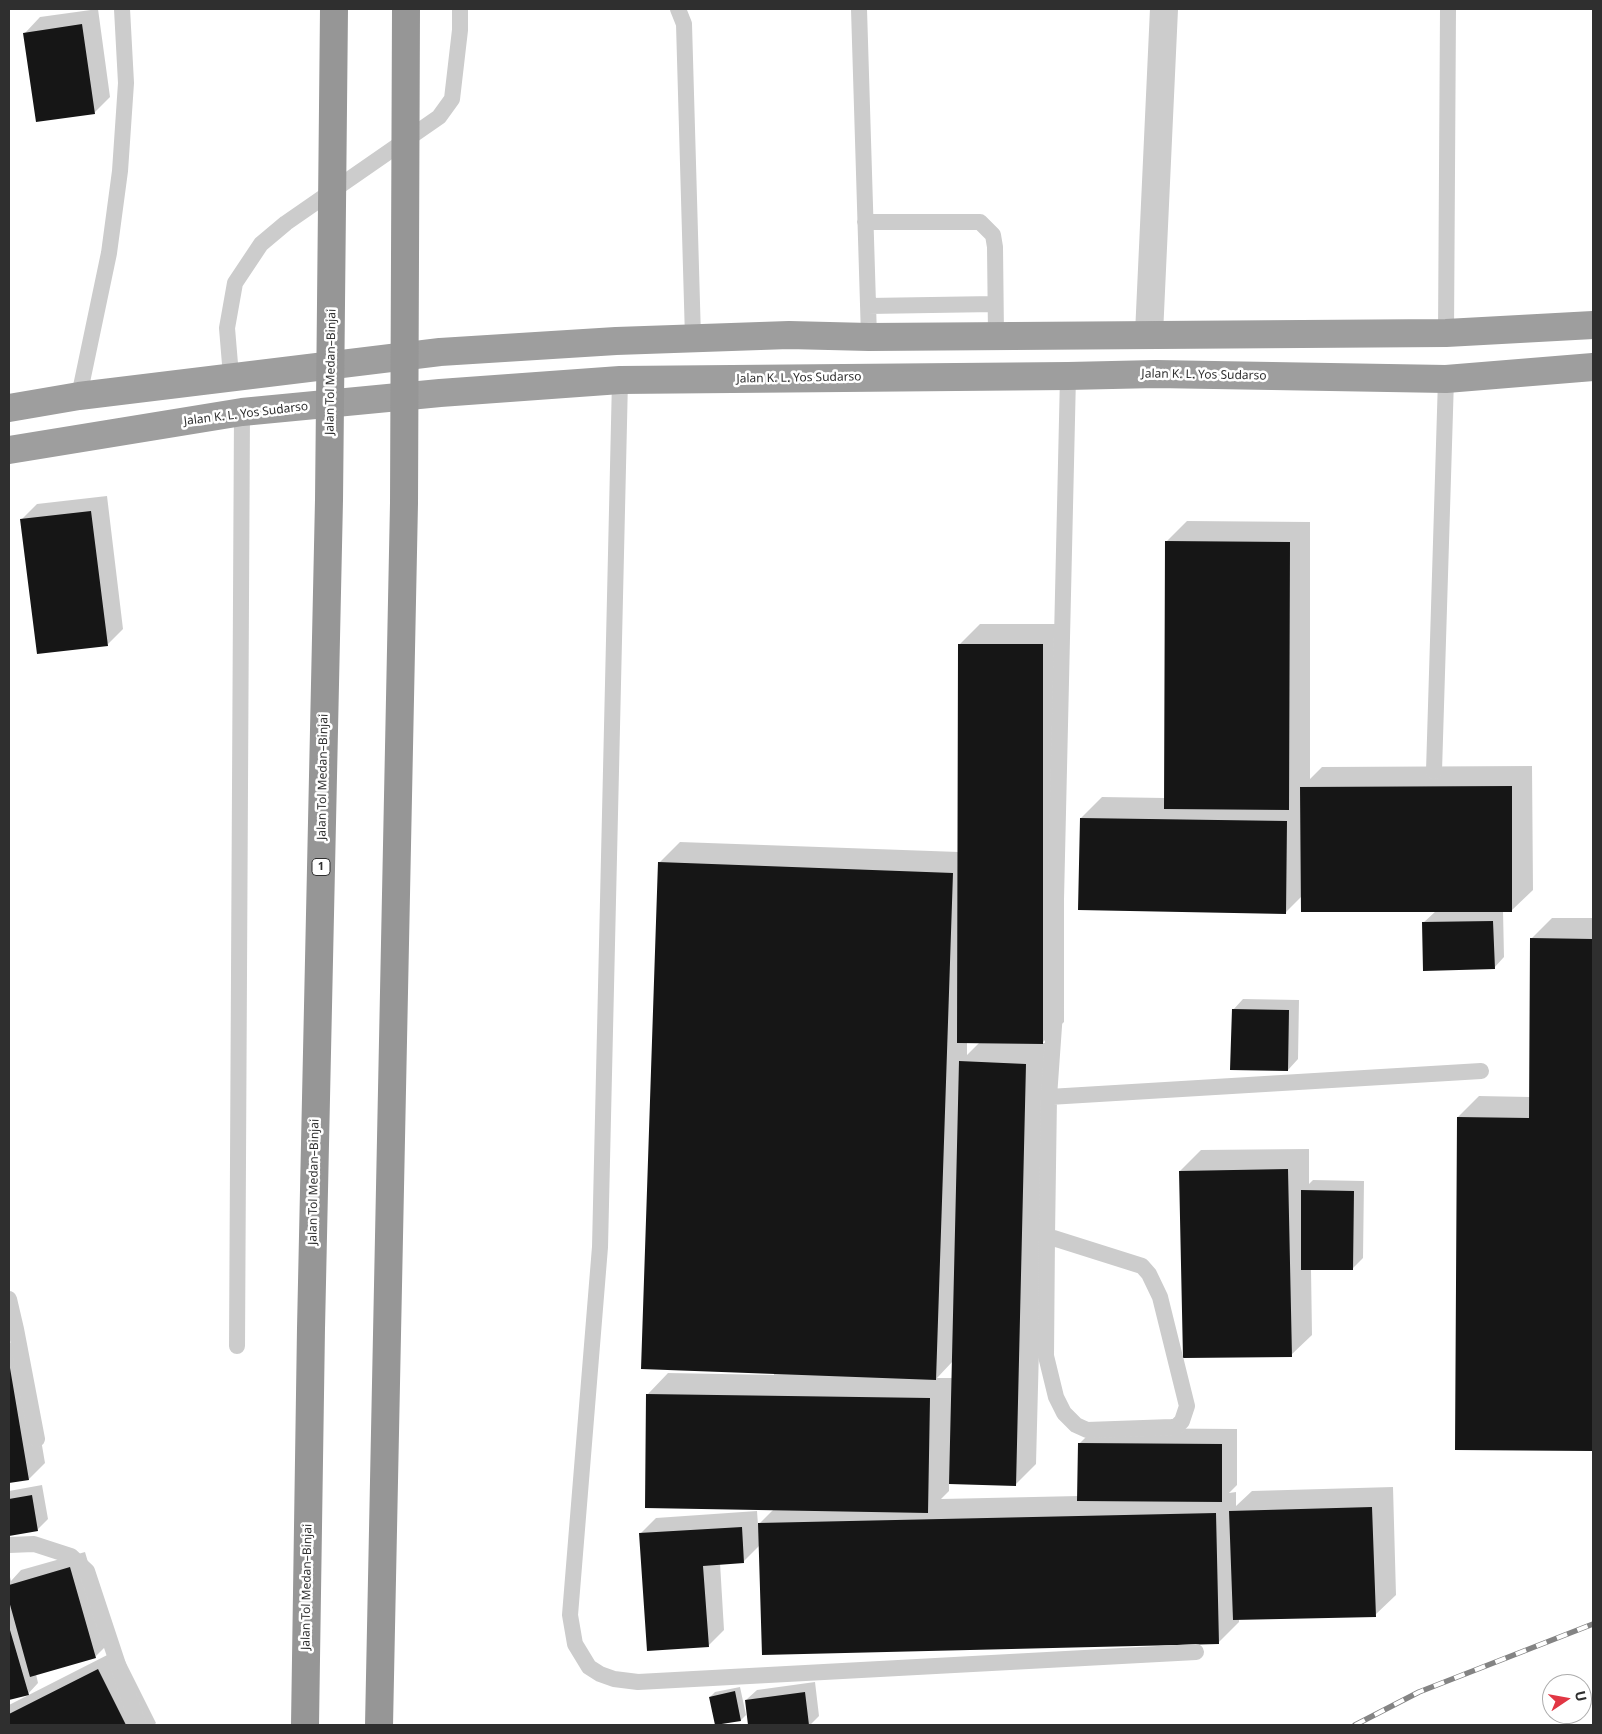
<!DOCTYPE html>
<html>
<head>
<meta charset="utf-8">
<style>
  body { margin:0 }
  #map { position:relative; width:1602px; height:1734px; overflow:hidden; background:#fff; font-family:"Noto Sans",sans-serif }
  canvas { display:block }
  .frame { position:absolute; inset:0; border:10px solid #2f2f2f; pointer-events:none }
  .north { position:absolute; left:1542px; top:1674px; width:50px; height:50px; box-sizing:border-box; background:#fff; border:1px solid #acacac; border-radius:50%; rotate:78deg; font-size:14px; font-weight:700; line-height:20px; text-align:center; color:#2f2f2f }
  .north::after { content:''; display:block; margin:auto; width:18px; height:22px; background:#e13644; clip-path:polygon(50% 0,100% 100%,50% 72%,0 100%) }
</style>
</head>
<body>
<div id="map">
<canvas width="1602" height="1734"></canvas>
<div class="frame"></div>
<div class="north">U</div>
</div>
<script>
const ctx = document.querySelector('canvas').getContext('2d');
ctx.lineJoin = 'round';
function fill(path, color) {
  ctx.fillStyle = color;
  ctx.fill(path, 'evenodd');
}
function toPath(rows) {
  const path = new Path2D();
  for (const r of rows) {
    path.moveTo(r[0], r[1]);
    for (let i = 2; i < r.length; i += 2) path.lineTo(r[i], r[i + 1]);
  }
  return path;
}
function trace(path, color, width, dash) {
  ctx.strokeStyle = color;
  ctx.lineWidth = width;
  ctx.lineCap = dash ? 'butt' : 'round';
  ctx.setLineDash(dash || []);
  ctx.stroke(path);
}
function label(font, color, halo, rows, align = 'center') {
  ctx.font = font + ' "Noto Sans",sans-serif';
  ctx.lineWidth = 5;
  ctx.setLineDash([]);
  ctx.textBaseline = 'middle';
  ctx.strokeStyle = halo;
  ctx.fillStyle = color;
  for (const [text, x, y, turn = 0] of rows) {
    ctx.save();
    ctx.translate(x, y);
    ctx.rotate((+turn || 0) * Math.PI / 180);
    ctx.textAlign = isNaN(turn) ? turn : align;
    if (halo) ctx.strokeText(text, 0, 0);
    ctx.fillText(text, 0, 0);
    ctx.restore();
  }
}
fill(toPath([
  [98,9,110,97,94,113,25,33,40,17],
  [107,496,123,629,108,644,21,520,37,504],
  [1187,521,1310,522,1310,779,1322,767,1532,766,1533,890,1512,910,1503,910,1504,957,1494,968,1423,923,1436,911,1302,896,1285,913,1081,818,1102,797,1165,798,1166,542],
  [980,624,1064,624,1064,1022,1042,1043,1047,1043,1036,1464,1015,1485,949,1483,949,1491,941,1499,1079,1496,1079,1444,1095,1428,1237,1429,1237,1485,1229,1493,1236,1492,1236,1506,1252,1491,1393,1487,1396,1595,1375,1615,1239,1619,1239,1622,1218,1643,760,1545,744,1561,720,1563,724,1630,708,1646,640,1534,656,1518,757,1511,758,1525,774,1509,648,1394,668,1373,774,1375,774,1373,659,863,680,842,959,852,959,645],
  [967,1042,980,1042,967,1055],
  [953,1361,953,1378,937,1378],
  [1552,918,1593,918,1593,1450,1457,1448,1458,1117,1479,1096,1530,1097,1531,939],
  [1243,999,1299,1000,1298,1059,1288,1070,1233,1010],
  [1309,1149,1309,1184,1313,1180,1364,1181,1363,1258,1352,1269,1311,1269,1312,1335,1291,1355,1180,1171,1201,1150],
  [24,1340,45,1463,29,1479,9,1482,9,1343],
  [42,1485,48,1519,37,1530,9,1535,9,1491],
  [85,1552,111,1641,95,1657,36,1674,38,1683,27,1695,9,1699,9,1573,11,1581,21,1570],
  [119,1649,156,1723,154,1725,9,1725,9,1705],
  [815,1682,819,1716,810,1725,750,1725,746,1700,757,1690],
  [740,1687,746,1715,741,1720,716,1725,710,1697,715,1692]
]), '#0003');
fill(toPath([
  [82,24,95,114,36,122,23,33],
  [91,511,108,646,37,654,20,519],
  [1165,541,1290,542,1289,810,1164,809],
  [958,644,1043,644,1043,1044,957,1043],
  [1512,786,1512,912,1301,912,1300,787],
  [1080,818,1287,821,1286,914,1078,910],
  [658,862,953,873,936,1380,641,1369],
  [1493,921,1495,969,1423,971,1422,922],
  [1530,938,1593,939,1593,1451,1455,1450,1457,1117,1529,1118],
  [1232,1009,1289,1010,1288,1071,1230,1070],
  [959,1061,1026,1064,1016,1486,949,1484],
  [1288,1169,1292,1357,1183,1358,1179,1171],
  [1301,1190,1354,1191,1353,1270,1301,1270],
  [9,1362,29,1480,9,1483],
  [646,1394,930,1398,928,1513,645,1508],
  [1078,1443,1222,1444,1222,1502,1077,1501],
  [32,1495,38,1531,9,1536,9,1499],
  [1372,1507,1376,1617,1233,1620,1229,1511],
  [1216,1513,1219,1644,762,1655,758,1523],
  [742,1527,744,1563,703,1566,709,1647,647,1651,639,1533],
  [70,1567,96,1658,30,1677,9,1601,9,1585],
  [10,1630,29,1695,9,1700,9,1631],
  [98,1669,126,1725,9,1725,9,1714],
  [735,1691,741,1721,715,1725,709,1697],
  [805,1692,809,1725,748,1725,745,1700]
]), '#161616');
trace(toPath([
  [678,9,684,24,693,338],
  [859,9,869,337],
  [865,222,980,222,993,235,995,247,996,335],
  [868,306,995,304],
  [1446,333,1448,9],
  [231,376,227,328,235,283,261,244,286,223,439,117,452,99,460,30,460,9],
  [1068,376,1056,899,1056,998,1049,1097,1481,1071],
  [620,380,600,1247,570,1615,575,1644,589,1667,600,1674,614,1679,638,1682,1196,1652],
  [79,396,109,253,120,171,126,83,122,9],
  [1434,771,1446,379],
  [1047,1236,1142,1266,1149,1274,1160,1297,1187,1406,1182,1421,1177,1426,1172,1427,1087,1430,1076,1425,1064,1413,1056,1397,1046,1356,1047,1236,1049,1097],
  [9,1299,16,1329,37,1439],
  [237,1346,242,412],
  [9,1545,34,1544,71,1556,87,1571,138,1725]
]), '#ccc', 16);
trace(toPath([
  [1149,334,1164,9]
]), '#ccc', 28);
trace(toPath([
  [9,408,79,396,440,352,616,341,789,335,869,337,1446,333,1593,325],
  [9,450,242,412,440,393,620,380,1068,376,1156,374,1446,379,1593,367]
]), '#9e9e9e', 28);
trace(toPath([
  [305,1725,311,1328,329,500,334,9],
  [379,1725,404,503,406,9]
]), '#969696', 28);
const rail = toPath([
  [1355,1725,1419,1692,1593,1624]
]);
trace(rail, '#848484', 5.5);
trace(rail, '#fff', 4, [11]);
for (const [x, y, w] of [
  [321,867,18]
]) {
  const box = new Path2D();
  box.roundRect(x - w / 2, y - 8.5, w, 17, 4);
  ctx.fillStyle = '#fff';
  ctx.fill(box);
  trace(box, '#2f2f2f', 1);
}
label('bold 11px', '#2f2f2f', null, [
  ["1",321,867]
]);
label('12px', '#2f2f2f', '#fff', [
  ["Jalan Tol Medan–Binjai",331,372,-89],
  ["Jalan K. L. Yos Sudarso",1204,375,1],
  ["Jalan K. L. Yos Sudarso",799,378,-1],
  ["Jalan K. L. Yos Sudarso",246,414,-7],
  ["Jalan Tol Medan–Binjai",323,777,-89],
  ["Jalan Tol Medan–Binjai",314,1182,-89],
  ["Jalan Tol Medan–Binjai",307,1587,-89]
]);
</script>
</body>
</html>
